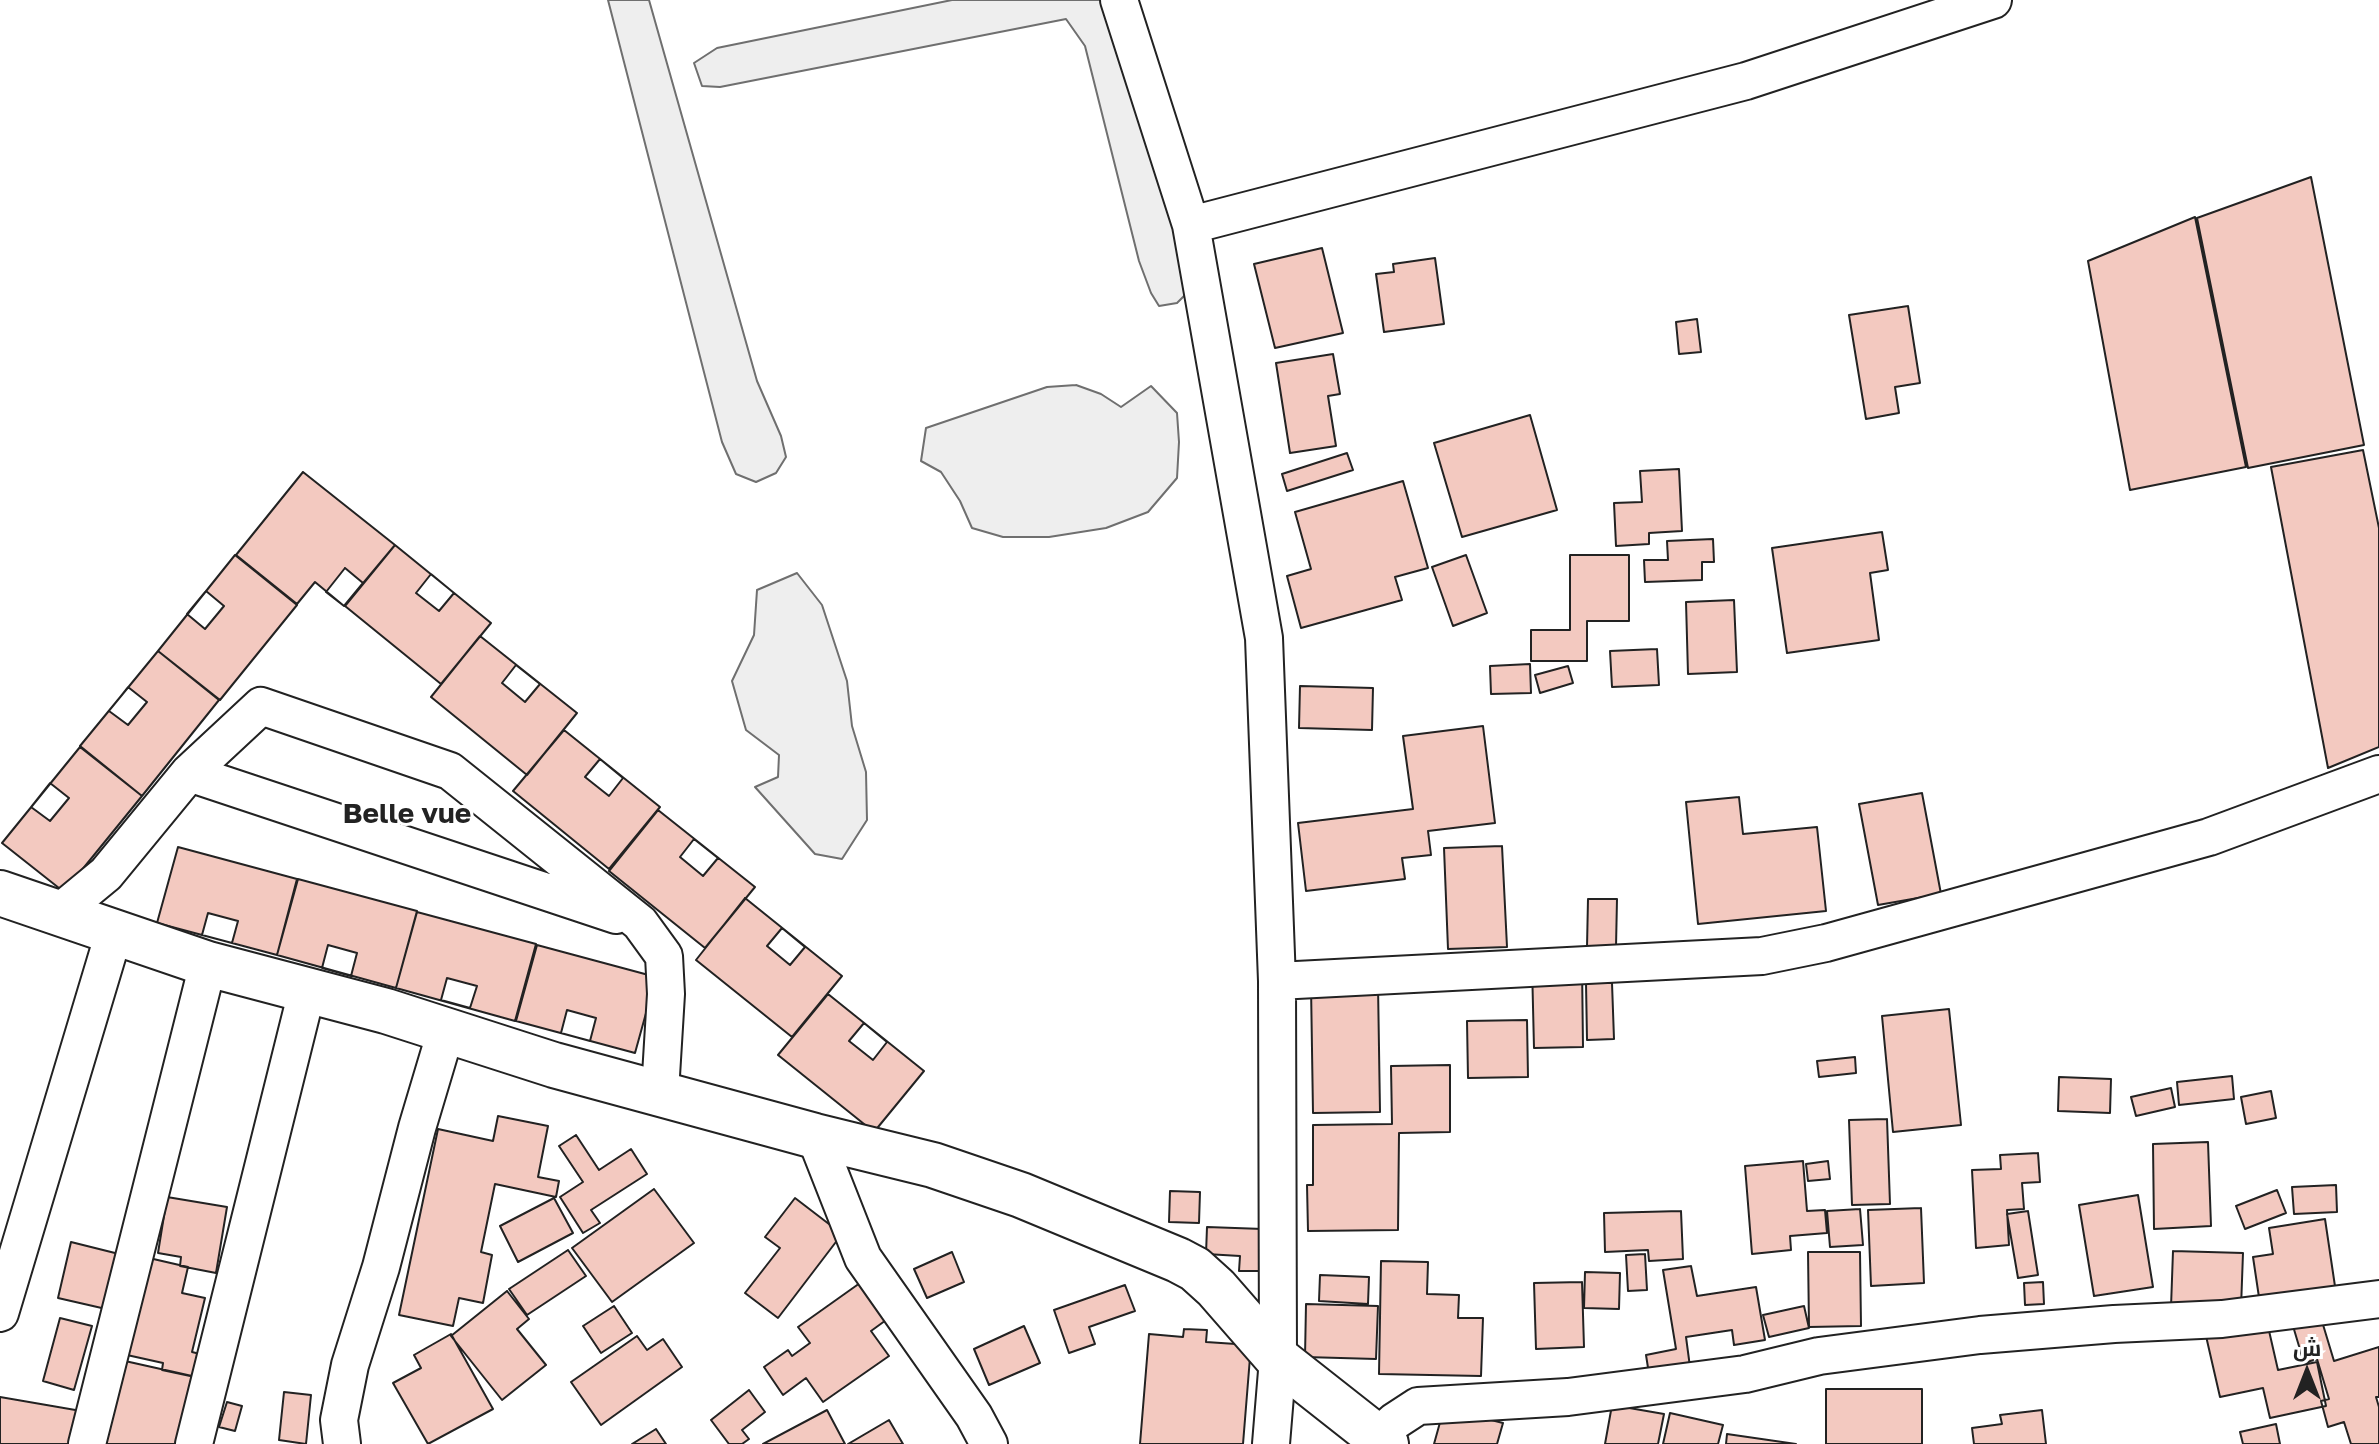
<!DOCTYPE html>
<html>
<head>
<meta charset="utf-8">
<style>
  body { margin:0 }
  #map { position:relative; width:2379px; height:1444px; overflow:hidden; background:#fff; font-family:"Golos Text",Cairo,sans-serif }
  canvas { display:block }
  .north { position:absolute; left:2267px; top:1332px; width:80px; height:80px; -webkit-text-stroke:6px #fff; paint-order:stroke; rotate:0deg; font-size:22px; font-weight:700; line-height:32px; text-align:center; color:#222 }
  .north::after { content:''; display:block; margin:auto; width:28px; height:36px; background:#222; clip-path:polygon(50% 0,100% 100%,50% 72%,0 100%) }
</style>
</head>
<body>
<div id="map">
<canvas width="2379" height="1444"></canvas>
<div class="north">ش</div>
</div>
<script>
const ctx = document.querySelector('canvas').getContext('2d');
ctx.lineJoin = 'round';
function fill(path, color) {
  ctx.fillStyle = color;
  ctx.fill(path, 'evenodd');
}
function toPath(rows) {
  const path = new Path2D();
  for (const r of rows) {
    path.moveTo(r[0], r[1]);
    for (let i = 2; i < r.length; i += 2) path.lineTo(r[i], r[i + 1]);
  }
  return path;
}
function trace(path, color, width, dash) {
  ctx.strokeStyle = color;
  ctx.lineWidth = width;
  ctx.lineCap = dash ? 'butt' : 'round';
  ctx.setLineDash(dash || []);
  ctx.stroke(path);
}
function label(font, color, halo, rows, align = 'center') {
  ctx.font = font + ' "Golos Text",sans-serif';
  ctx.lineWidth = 6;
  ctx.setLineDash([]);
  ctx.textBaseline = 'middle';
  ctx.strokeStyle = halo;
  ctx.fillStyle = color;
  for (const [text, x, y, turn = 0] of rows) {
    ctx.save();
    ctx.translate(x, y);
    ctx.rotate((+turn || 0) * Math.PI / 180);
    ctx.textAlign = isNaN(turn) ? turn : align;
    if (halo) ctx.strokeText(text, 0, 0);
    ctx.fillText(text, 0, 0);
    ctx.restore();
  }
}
const green = toPath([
  [608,0,649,0,757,381,781,436,786,457,776,473,756,482,736,474,722,442,608,0],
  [952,0,1102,0,1189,280,1186,294,1177,303,1159,306,1151,293,1139,261,1085,46,1066,19,720,87,702,86,694,63,717,48,952,0],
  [1076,385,1101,394,1121,407,1151,386,1177,413,1179,442,1177,478,1148,512,1106,528,1049,537,1003,537,972,528,960,501,941,472,921,461,926,428,1047,387,1076,385],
  [797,573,822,605,847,681,852,726,866,772,867,820,842,859,815,854,755,787,778,777,779,755,746,730,732,681,754,635,757,590,797,573]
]);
fill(green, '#eee');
trace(green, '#6f6f6f', 2);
const building = toPath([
  [2311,177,2364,445,2248,468,2197,218,2311,177],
  [2195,217,2246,467,2130,490,2088,261,2195,217],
  [1322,248,1343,333,1275,348,1254,264,1322,248],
  [1435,258,1444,324,1384,332,1376,274,1394,272,1393,264,1435,258],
  [1908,306,1920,383,1895,387,1899,413,1866,419,1849,315,1908,306],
  [1697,319,1701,352,1679,354,1676,322,1697,319],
  [1333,354,1340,394,1328,396,1336,446,1290,453,1276,363,1333,354],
  [1530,415,1557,510,1462,537,1434,443,1530,415],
  [2363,450,2379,528,2379,747,2328,768,2271,467,2363,450],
  [1347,453,1353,470,1287,491,1282,474,1347,453],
  [1679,469,1682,531,1649,533,1649,544,1616,546,1614,503,1642,502,1640,471,1679,469],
  [303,472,395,545,344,606,315,582,297,604,236,555,303,472],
  [1403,481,1428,568,1395,577,1402,600,1301,628,1287,576,1311,569,1295,512,1403,481],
  [1882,532,1888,570,1870,573,1879,640,1787,653,1772,548,1882,532],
  [1713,539,1714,562,1702,562,1702,580,1645,582,1644,560,1668,560,1667,541,1713,539],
  [395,545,491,623,441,684,345,606,395,545],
  [235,555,297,605,220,700,158,651,235,555],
  [1466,555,1487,613,1453,626,1432,567,1466,555],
  [1570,555,1629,555,1629,621,1587,621,1587,661,1531,661,1531,630,1570,630,1570,555],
  [345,568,363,583,344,606,326,592,345,568],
  [431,574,454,593,439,611,416,593,431,574],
  [206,591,224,606,205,629,187,614,206,591],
  [1734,600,1737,672,1688,674,1686,602,1734,600],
  [480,636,577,713,527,775,431,697,480,636],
  [1657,649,1659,685,1612,687,1610,651,1657,649],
  [158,651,219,700,142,796,80,746,158,651],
  [1530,664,1531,693,1491,694,1490,666,1530,664],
  [516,665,540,684,525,702,502,683,516,665],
  [1568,666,1573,683,1540,693,1535,675,1568,666],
  [1300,686,1373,688,1372,730,1299,728,1300,686],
  [128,687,147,702,128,725,109,711,128,687],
  [1483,726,1495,823,1428,831,1431,855,1402,858,1405,879,1306,891,1298,823,1413,809,1403,736,1483,726],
  [564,730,660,807,609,869,513,791,564,730],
  [80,747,142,796,64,892,2,843,80,747],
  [600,759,623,778,609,796,585,777,600,759],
  [50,783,69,798,50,821,31,807,50,783],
  [1922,793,1941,894,1878,905,1859,804,1922,793],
  [1739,797,1743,834,1817,827,1826,911,1698,924,1686,802,1739,797],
  [658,810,755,887,705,948,609,871,658,810],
  [694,839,718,858,703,876,680,857,694,839],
  [1502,846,1507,947,1448,949,1444,848,1502,846],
  [178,847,297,879,277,955,157,923,178,847],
  [298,879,417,911,396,988,277,955,298,879],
  [745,898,842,976,792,1037,696,960,745,898],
  [1588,899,1617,899,1616,947,1587,947,1588,899],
  [417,912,536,944,515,1021,396,988,417,912],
  [208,913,238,921,232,943,202,935,208,913],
  [782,928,805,947,790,965,767,946,782,928],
  [328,945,357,953,351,976,322,968,328,945],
  [537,945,656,977,635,1053,516,1021,537,945],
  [1532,965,1582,965,1583,1047,1534,1048,1532,965],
  [447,978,477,986,470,1008,441,1000,447,978],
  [1586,983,1612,983,1614,1039,1587,1040,1586,983],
  [1378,985,1380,1112,1313,1113,1311,986,1378,985],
  [828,994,924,1071,874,1132,778,1055,828,994],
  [1949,1009,1961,1125,1893,1132,1882,1016,1949,1009],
  [567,1010,596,1018,590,1041,561,1033,567,1010],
  [1527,1020,1528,1077,1468,1078,1467,1021,1527,1020],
  [864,1023,887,1042,873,1060,849,1041,864,1023],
  [1855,1057,1856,1073,1819,1077,1817,1061,1855,1057],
  [1450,1065,1450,1132,1399,1133,1398,1230,1308,1231,1307,1185,1313,1185,1313,1125,1392,1124,1391,1066,1450,1065],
  [2232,1076,2234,1099,2179,1105,2177,1082,2232,1076],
  [2059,1077,2111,1079,2110,1113,2058,1111,2059,1077],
  [2171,1088,2175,1107,2136,1116,2131,1097,2171,1088],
  [2271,1091,2276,1118,2246,1124,2241,1097,2271,1091],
  [498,1116,548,1126,538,1177,559,1181,556,1197,495,1184,481,1252,492,1255,483,1303,459,1298,453,1326,399,1315,438,1129,493,1141,498,1116],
  [1887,1119,1890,1204,1852,1205,1849,1120,1887,1119],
  [576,1135,599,1170,631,1149,647,1174,591,1210,600,1223,583,1233,560,1197,583,1182,559,1146,576,1135],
  [2208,1142,2211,1226,2154,1229,2153,1144,2208,1142],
  [2038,1153,2040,1182,2022,1183,2024,1209,2007,1210,2009,1245,1976,1248,1972,1170,2001,1169,2000,1155,2038,1153],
  [1803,1161,1807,1211,1825,1210,1827,1233,1790,1236,1791,1250,1752,1254,1745,1166,1803,1161],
  [1828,1161,1830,1179,1808,1181,1806,1164,1828,1161],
  [2336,1185,2337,1212,2294,1214,2292,1187,2336,1185],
  [654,1189,694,1243,612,1302,572,1248,654,1189],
  [2277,1190,2286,1213,2245,1229,2236,1206,2277,1190],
  [1170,1191,1200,1192,1199,1223,1169,1222,1170,1191],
  [2138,1195,2153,1287,2094,1296,2079,1205,2138,1195],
  [167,1197,227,1207,216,1273,180,1266,181,1257,158,1253,167,1197],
  [554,1198,573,1233,518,1262,500,1226,554,1198],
  [795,1198,842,1234,778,1318,745,1293,780,1248,765,1237,795,1198],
  [1921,1208,1924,1283,1871,1286,1868,1210,1921,1208],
  [1860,1209,1863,1245,1830,1247,1827,1211,1860,1209],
  [1681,1211,1683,1259,1649,1261,1648,1250,1605,1252,1604,1213,1681,1211],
  [2028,1211,2038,1275,2018,1278,2007,1214,2028,1211],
  [2325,1219,2336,1293,2260,1304,2253,1257,2273,1254,2269,1228,2325,1219],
  [1207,1227,1263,1229,1261,1271,1239,1271,1240,1256,1206,1254,1207,1227],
  [71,1242,119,1254,106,1309,58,1298,71,1242],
  [568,1250,586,1276,527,1315,509,1289,568,1250],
  [2173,1251,2243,1253,2241,1308,2171,1307,2173,1251],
  [952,1252,964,1282,927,1298,914,1269,952,1252],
  [1808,1252,1860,1252,1861,1326,1809,1327,1808,1252],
  [1645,1254,1647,1290,1628,1291,1626,1255,1645,1254],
  [149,1258,188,1267,182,1293,205,1298,192,1352,200,1354,195,1377,162,1370,163,1363,127,1355,149,1258],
  [1381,1261,1428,1262,1427,1294,1459,1295,1458,1318,1483,1318,1481,1376,1379,1374,1381,1261],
  [1691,1266,1697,1296,1756,1287,1765,1340,1734,1345,1732,1330,1686,1337,1690,1367,1649,1374,1646,1355,1676,1349,1663,1270,1691,1266],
  [1585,1272,1620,1273,1619,1309,1584,1308,1585,1272],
  [1320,1275,1369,1277,1368,1304,1319,1301,1320,1275],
  [867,1278,893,1315,871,1331,889,1356,823,1402,806,1378,783,1395,764,1367,788,1350,792,1356,810,1343,798,1327,867,1278],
  [1582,1282,1584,1347,1536,1349,1534,1283,1582,1282],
  [2043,1282,2044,1304,2025,1305,2024,1283,2043,1282],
  [1125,1285,1135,1311,1089,1327,1095,1344,1069,1353,1054,1310,1125,1285],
  [507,1291,529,1319,517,1329,546,1365,502,1400,451,1336,507,1291],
  [1306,1304,1378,1306,1376,1359,1305,1357,1306,1304],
  [614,1306,632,1333,601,1353,583,1326,614,1306],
  [1804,1306,1809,1328,1769,1337,1763,1315,1804,1306],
  [60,1318,92,1326,74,1390,43,1381,60,1318],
  [2321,1318,2334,1361,2379,1347,2379,1397,2376,1397,2379,1407,2379,1444,2351,1444,2344,1422,2328,1427,2321,1401,2329,1399,2317,1359,2304,1363,2293,1326,2321,1318],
  [2267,1322,2278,1370,2317,1362,2326,1406,2270,1418,2263,1388,2220,1397,2206,1336,2267,1322],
  [1024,1326,1040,1363,989,1385,974,1349,1024,1326],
  [1184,1329,1207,1330,1206,1342,1251,1345,1243,1444,1140,1444,1149,1334,1183,1337,1184,1329],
  [451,1334,493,1409,428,1444,393,1383,421,1368,414,1355,451,1334],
  [637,1336,647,1350,663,1339,682,1367,601,1425,571,1382,637,1336],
  [125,1361,192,1376,176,1444,105,1444,125,1361],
  [1826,1389,1922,1389,1922,1444,1826,1444,1826,1389],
  [749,1390,765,1412,742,1430,749,1439,742,1444,729,1444,711,1420,749,1390],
  [284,1392,311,1395,306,1444,279,1440,284,1392],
  [0,1397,87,1412,81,1444,0,1444,0,1397],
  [227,1402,242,1406,235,1431,219,1427,227,1402],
  [1612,1405,1664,1414,1658,1444,1605,1444,1612,1405],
  [1444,1408,1503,1423,1497,1444,1434,1444,1444,1408],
  [827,1410,845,1444,763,1444,827,1410],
  [2042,1410,2046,1444,1974,1444,1972,1428,2002,1424,2000,1415,2042,1410],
  [1670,1413,1723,1425,1718,1444,1663,1444,1670,1413],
  [889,1420,903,1444,848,1444,889,1420],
  [2276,1424,2280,1444,2243,1444,2240,1432,2276,1424],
  [656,1429,666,1444,632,1444,656,1429],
  [1727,1434,1796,1444,1726,1444,1727,1434]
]);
fill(building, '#f3c9c0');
trace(building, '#222', 2);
const minor = toPath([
  [1119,0,1191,225,1264,638,1277,981,1278,1359,1271,1444],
  [1191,225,1746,81,1993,0],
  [189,773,616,915],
  [60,912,106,874,189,773,261,706,450,771,640,923,664,956,666,994,660,1092],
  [1277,981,1762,956,1826,943,2209,837,2379,774],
  [815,1136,863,1258,974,1416,989,1444],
  [0,1313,114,933],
  [1377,1437,1395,1421,1418,1406,1568,1397,1745,1374,1819,1356,1980,1335,2114,1324,2222,1319,2379,1299],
  [87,1444,208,964],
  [194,1444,307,991],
  [342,1444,339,1420,350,1365,381,1267,417,1128,446,1031]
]);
const major = toPath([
  [0,893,208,964,386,1011,554,1065,815,1136,933,1165,1021,1195,1178,1260,1195,1269,1216,1288,1278,1359,1386,1444]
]);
trace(minor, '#222', 40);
trace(major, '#222', 48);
trace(minor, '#fff', 36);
trace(major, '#fff', 44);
label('bold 28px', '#222', '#fff', [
  ["Belle vue",407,814]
]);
</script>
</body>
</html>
